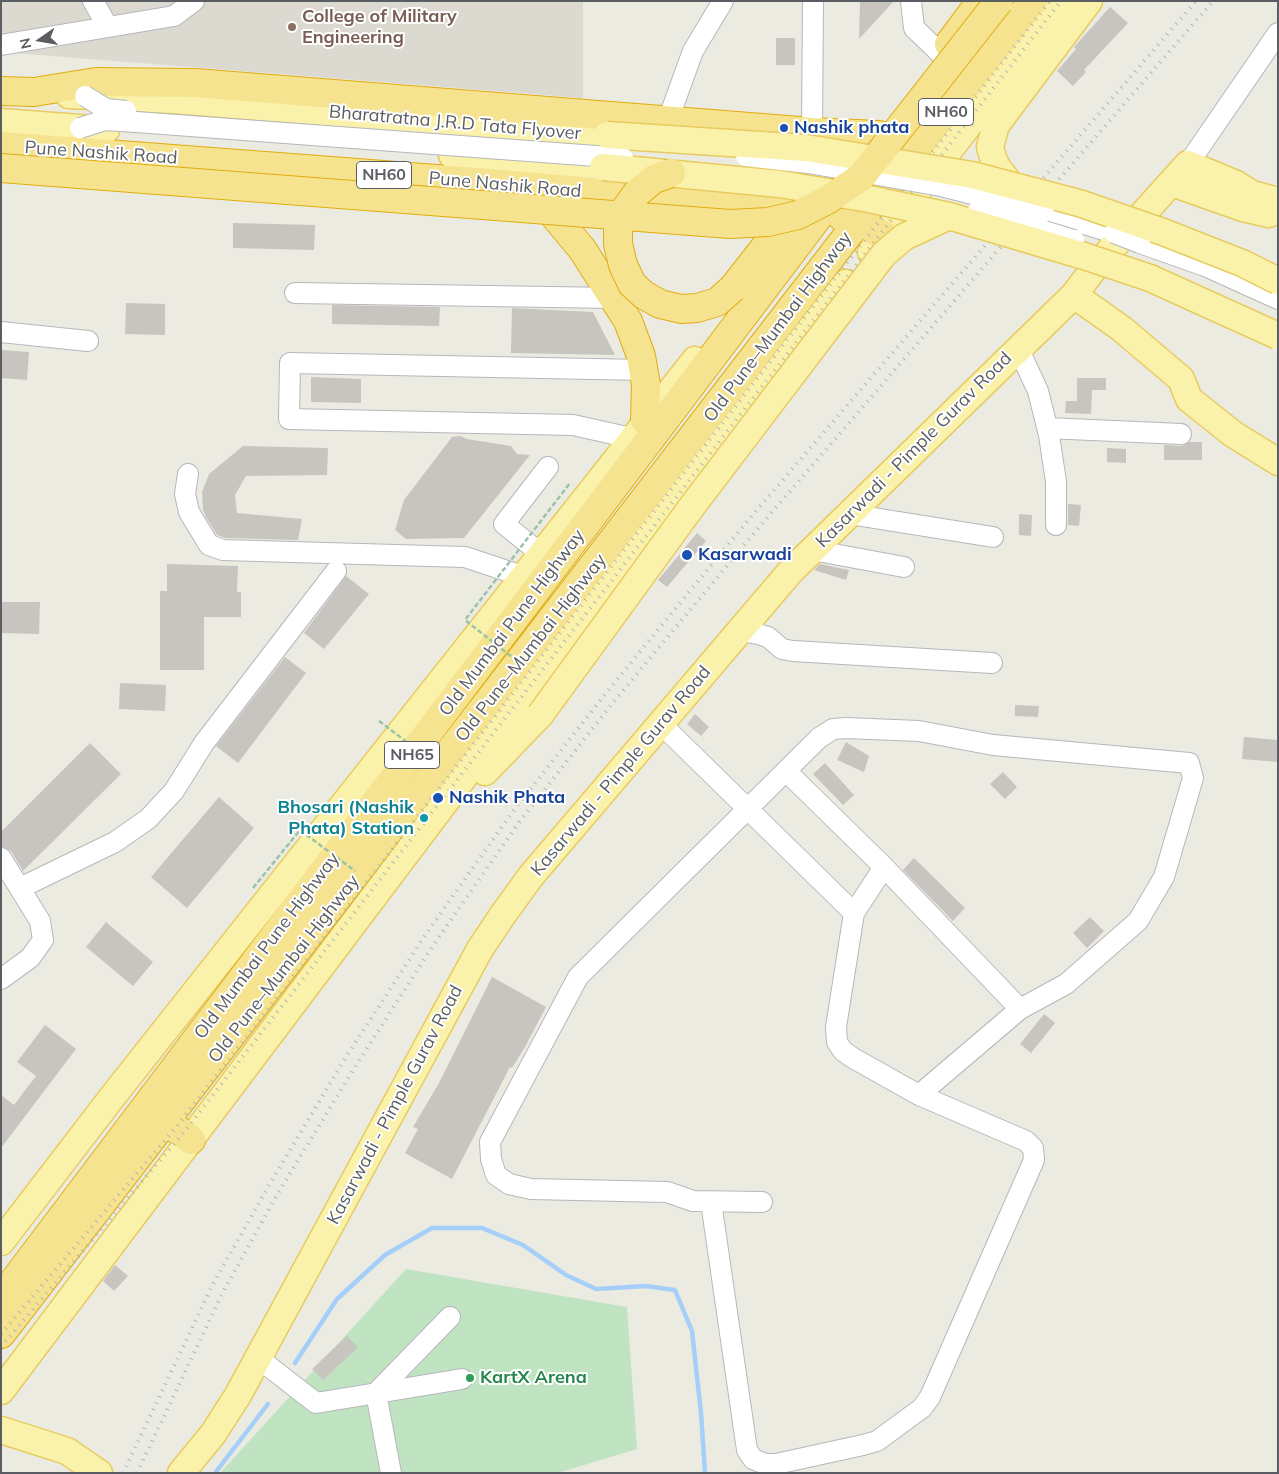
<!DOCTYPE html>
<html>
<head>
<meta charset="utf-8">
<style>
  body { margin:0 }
  #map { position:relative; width:1279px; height:1474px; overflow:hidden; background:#ecebe2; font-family:Mulish,sans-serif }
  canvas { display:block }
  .frame { position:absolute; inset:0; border:2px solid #5a5d62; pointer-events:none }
  .north { position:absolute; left:15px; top:15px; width:50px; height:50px; -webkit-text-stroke:4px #fff; paint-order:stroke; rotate:257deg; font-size:14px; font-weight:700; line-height:20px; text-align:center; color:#5a5d62 }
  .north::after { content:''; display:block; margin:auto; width:18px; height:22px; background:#5a5d62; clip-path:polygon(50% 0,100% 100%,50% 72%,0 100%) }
</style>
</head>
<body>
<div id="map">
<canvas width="1279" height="1474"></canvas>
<div class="frame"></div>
<div class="north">N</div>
</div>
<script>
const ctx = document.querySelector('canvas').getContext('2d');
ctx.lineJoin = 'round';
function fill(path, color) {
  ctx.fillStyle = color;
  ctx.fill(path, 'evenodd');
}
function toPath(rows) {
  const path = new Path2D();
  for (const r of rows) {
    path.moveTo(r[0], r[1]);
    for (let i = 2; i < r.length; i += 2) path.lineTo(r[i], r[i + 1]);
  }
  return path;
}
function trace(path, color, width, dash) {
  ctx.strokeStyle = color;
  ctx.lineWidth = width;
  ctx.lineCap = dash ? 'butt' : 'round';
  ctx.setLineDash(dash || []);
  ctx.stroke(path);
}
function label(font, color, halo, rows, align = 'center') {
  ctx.font = font + ' Mulish,sans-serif';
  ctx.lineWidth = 4;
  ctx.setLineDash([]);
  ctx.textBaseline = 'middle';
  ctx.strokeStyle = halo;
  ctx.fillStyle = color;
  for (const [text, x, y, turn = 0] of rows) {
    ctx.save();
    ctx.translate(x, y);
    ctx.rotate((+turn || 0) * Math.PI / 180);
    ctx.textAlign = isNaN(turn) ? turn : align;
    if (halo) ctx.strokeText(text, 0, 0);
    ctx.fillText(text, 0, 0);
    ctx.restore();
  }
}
fill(toPath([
  [1,1,583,1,583,98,1,52]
]), '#dcdad0');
fill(toPath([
  [406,1269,627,1307,637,1449,558,1473,220,1473]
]), '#c0e3c2');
trace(toPath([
  [295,1363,337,1299,385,1255,432,1228,482,1228,523,1245,566,1275,596,1289,646,1286,675,1290,692,1331,701,1413,705,1473],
  [215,1473,268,1404]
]), '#a5cff9', 4.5);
fill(toPath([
  [860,1,894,1,859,39],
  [1110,7,1128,23,1084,70,1086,72,1073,86,1057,71,1076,49,1074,47],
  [776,38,795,38,795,65,776,65],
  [233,223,315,225,314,250,233,248],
  [126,303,165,304,165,335,125,334],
  [332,305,440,307,439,326,332,324],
  [512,308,593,312,615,355,511,353],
  [1,350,29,352,27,380,1,378],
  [311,377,361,379,361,403,311,402],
  [1077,378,1106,378,1106,390,1092,390,1091,414,1065,413,1066,401,1077,401],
  [460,436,467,439,511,446,517,454,530,455,464,538,406,539,395,530,404,500,452,437],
  [1189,442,1202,442,1202,460,1164,460,1164,445,1181,446],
  [243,446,328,448,327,475,246,476,235,495,237,513,302,519,298,540,225,538,217,535,206,517,203,510,202,492,209,474],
  [1107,448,1126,449,1126,463,1107,462],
  [1068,504,1081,505,1079,526,1068,525],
  [1019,514,1032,515,1031,536,1019,535],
  [697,533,706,541,667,587,658,580],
  [167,564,238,566,237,592,241,592,241,617,204,617,204,670,160,670,160,591,167,591],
  [820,564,849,570,846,580,814,570],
  [346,576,369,594,324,649,304,633],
  [1,602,40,602,39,634,1,633],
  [285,657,306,673,238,763,216,746],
  [120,683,166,685,165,711,119,709],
  [1015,705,1039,706,1038,717,1015,716],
  [695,714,709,727,701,736,687,724],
  [1244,737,1278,740,1278,762,1242,759],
  [846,742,869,756,864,772,837,760],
  [90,743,121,774,23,871,11,851,1,846,1,832],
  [825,763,854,795,843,805,813,774],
  [1003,772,1017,787,1005,799,990,784],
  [219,797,254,828,187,908,151,877],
  [914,858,965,908,953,921,903,870],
  [1090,917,1104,931,1087,948,1073,933],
  [106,922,153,962,133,986,86,947],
  [492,977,546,1007,525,1047,512,1068,510,1067,452,1179,405,1153,418,1129,413,1127,439,1083],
  [1044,1014,1055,1023,1031,1053,1020,1044],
  [45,1025,76,1049,1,1148,1,1095,14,1105,36,1076,17,1062],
  [115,1265,128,1276,114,1291,103,1281],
  [347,1336,358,1347,323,1380,312,1369]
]), '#c8c4bf');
const minor = toPath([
  [93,1,108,27],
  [911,1,914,28,941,54],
  [1,45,174,16,194,1],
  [668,120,693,51,723,1],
  [812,132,813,1],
  [1188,164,1278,33],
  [1044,212,1114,233],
  [1140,243,1205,266,1278,299],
  [295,293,614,298],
  [1,332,88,341],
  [1018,348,1038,391,1049,435,1056,482,1056,525],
  [1047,428,1181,434],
  [631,438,573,425,289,419,290,363,644,370],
  [188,474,185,494,189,512,209,545,223,550,465,557,522,576],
  [849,514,993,537],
  [812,550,904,567],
  [540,553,504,524,548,467],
  [740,631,758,634,768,637,782,649,793,651,992,663],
  [661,724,854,913],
  [786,771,884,867,1020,1009],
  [1,858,40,921,43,940,30,958,1,979],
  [20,888,115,842,148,819,174,791,204,743,336,571],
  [711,1202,747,1450,753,1459,765,1464,776,1464,863,1445,877,1441,922,1408,930,1397,1034,1160,1033,1148,1026,1141,919,1095,853,1058,843,1051,837,1042,836,1027,854,913,884,867],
  [762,1202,693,1201,667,1192,531,1189,509,1184,496,1175,491,1159,490,1142,578,977,819,738,833,729,846,728,919,731,993,745,1189,763,1193,778,1164,877,1138,921,1066,984,1020,1009,919,1095],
  [258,1358,316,1403,462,1379],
  [391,1473,376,1393,450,1317]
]);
const major = toPath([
  [69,95,173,100,607,135],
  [1,122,106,130],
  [452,155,603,167],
  [1172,183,1243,208,1269,214],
  [1010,184,997,167,993,158,990,147,996,125,1089,1],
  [871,252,1064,1],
  [1074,295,1122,329,1181,379,1189,399,1233,434,1278,462],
  [485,772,540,715],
  [1,1242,113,1096,695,360],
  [1,1391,562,647,846,283],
  [1,1430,67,1451,99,1473],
  [181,1473,213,1434,238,1395,480,949,502,916,531,876,790,572,1074,295,1095,267,1188,164,1236,184,1252,194,1278,201]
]);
const highway = toPath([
  [949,44,981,1],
  [1,91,34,92,96,82,195,83,812,132,879,135],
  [1,146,489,183,802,210],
  [534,203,552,213,582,249,628,321,641,356,646,385,645,420],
  [842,217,884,235],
  [733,288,772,238,787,210],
  [166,1121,191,1140],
  [1,1298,837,192],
  [1,1334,858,222,1033,1]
]);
trace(minor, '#b5b7bc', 22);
trace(major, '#e8cb5f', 29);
trace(highway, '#e0ac0e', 30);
trace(minor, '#fff', 20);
trace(major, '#faf2aa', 26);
trace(highway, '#f6e38f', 28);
trace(toPath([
  [1,1334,178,1125,1050,1],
  [1,1347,185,1131,1061,1],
  [123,1473,212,1286,268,1187,344,1060,424,937,511,814,602,698,750,518,1196,1],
  [137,1473,223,1292,278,1193,355,1067,434,944,520,821,611,705,760,526,1213,1]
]), '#b3b4b4', 4, [1, 6]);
const minorBridge = toPath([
  [85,96,106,109,126,111],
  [80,128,105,120,136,122,623,158],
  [746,156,808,163,941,186,1044,212],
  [978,211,1074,240],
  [1114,233,1140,243]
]);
const majorBridge = toPath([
  [607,135,806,148,972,175,1079,203,1163,232,1242,263,1278,281],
  [603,167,780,184,869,199,949,216,1084,256,1150,278,1278,336],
  [540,715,690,509,884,254,904,237,949,216]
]);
const highwayBridge = toPath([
  [1,168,730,224,768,222,798,215,829,199,861,177,999,1],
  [671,173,654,179,637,193,626,208,618,226,618,244,623,265,632,284,644,295,660,304,681,309,697,308,717,302,733,288]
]);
trace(minorBridge, '#b5b7bc', 22, []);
trace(majorBridge, '#e8cb5f', 29, []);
trace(highwayBridge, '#e0ac0e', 30, []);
trace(toPath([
  [517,661,465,620,570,483],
  [379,721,437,765],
  [253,888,300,830,355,871]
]), '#9ac3a8', 2.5, [5, 2.5]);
trace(minorBridge, '#fff', 20);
trace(majorBridge, '#faf2aa', 26);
trace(highwayBridge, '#f6e38f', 28);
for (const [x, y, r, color] of [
  [292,27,5,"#8d6e63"],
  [784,128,5,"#1a4fb4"],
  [687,555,6,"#1a4fb4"],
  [438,798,6,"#1a4fb4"],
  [424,818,5,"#0f9aa8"],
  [470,1378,5,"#2e9e5b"]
]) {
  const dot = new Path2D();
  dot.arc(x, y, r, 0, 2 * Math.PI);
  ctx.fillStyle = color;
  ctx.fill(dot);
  trace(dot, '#fff', 2);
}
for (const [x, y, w] of [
  [946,112,55],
  [384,175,55],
  [412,755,55]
]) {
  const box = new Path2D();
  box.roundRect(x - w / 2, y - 13.5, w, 27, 4);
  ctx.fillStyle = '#fff';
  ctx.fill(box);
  trace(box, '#5a5d62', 1);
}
label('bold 16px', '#5a5d62', null, [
  ["NH60",946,112],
  ["NH60",384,175],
  ["NH65",412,755]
]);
label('bold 18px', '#785e54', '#fff', [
  ["College of Military",302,17],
  ["Engineering",302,38]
], 'left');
label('18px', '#5a5d62', '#fff', [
  ["Bharatratna J.R.D Tata Flyover",455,123,5],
  ["Pune Nashik Road",101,153,4],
  ["Pune Nashik Road",505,185,5],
  ["Old Pune–Mumbai Highway",778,327,-53],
  ["Kasarwadi - Pimple Gurav Road",914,450,-45],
  ["Old Mumbai Pune Highway",512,623,-53],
  ["Old Pune–Mumbai Highway",531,648,-52],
  ["Kasarwadi - Pimple Gurav Road",621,771,-50],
  ["Old Mumbai Pune Highway",267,946,-53],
  ["Old Pune–Mumbai Highway",284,969,-52],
  ["Kasarwadi - Pimple Gurav Road",395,1105,-62]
]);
label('bold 18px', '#164399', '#fff', [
  ["Nashik phata",794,128],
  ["Kasarwadi",698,555],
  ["Nashik Phata",449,798]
], 'left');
label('bold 18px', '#0d838f', '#fff', [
  ["Bhosari (Nashik",414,808],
  ["Phata) Station",414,829]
], 'right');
label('bold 18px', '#27864d', '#fff', [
  ["KartX Arena",480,1378]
], 'left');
</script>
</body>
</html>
